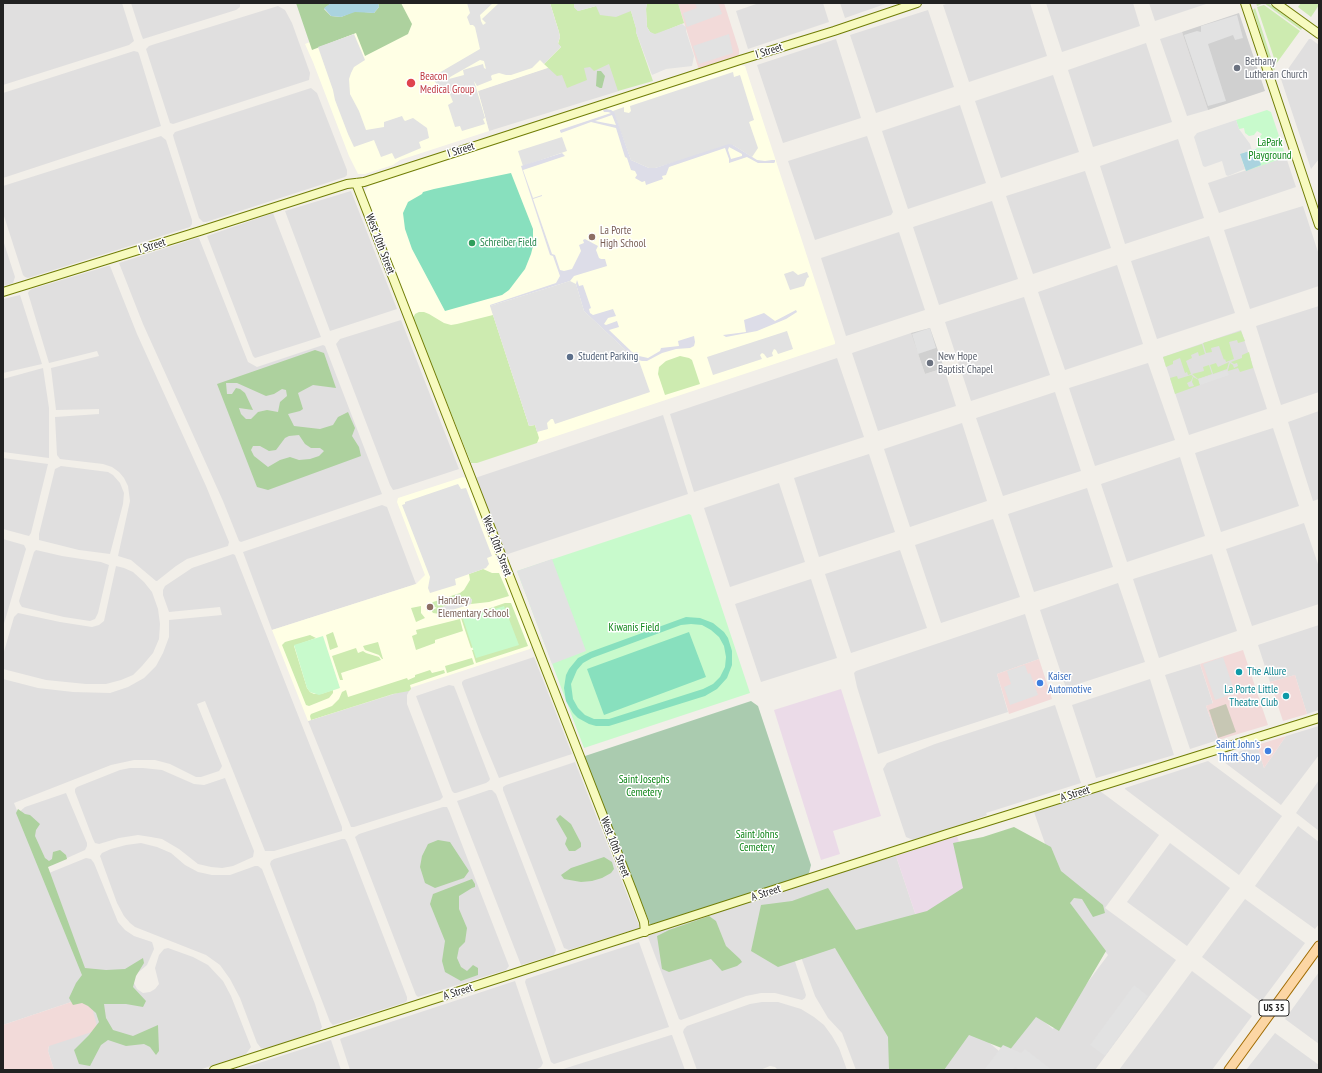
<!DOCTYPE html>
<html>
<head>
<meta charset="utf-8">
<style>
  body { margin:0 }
  #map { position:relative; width:1322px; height:1073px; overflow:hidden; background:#f2efe9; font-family:"PT Sans Narrow",sans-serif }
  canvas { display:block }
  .frame { position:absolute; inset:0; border:4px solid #222; pointer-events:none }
</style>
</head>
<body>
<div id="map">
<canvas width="1322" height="1073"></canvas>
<div class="frame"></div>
</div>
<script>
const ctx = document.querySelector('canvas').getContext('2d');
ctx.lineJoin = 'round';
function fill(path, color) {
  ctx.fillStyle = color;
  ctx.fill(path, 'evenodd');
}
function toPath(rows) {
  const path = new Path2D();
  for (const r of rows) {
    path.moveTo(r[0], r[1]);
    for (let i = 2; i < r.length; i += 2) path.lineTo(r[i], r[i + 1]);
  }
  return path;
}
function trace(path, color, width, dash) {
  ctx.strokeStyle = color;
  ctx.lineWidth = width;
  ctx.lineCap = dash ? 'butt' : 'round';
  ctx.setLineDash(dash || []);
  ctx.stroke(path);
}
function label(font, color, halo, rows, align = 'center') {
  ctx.font = font + ' "PT Sans Narrow",sans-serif';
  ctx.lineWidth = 3;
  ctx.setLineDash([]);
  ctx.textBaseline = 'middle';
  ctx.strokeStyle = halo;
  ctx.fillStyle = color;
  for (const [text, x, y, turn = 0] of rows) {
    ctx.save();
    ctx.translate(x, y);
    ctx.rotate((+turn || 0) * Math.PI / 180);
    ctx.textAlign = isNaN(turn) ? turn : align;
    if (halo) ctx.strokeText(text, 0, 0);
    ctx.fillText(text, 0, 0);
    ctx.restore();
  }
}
fill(toPath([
  [3,3,122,3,134,41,129,45,3,85],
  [131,3,240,3,240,7,236,10,143,39,141,34],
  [759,3,823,3,829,22,748,49,736,11],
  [840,3,888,3,845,18],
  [949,3,1030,3,1047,56,969,82,943,5],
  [1046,3,1133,3,1140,26,1062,52],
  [1149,3,1209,3,1155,21],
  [278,6,285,10,292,23,310,73,309,80,173,124,170,123,146,49,149,46,155,44],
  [928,10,954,87,876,113,850,35],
  [1182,32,1208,110,1187,116,1160,39],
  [836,39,861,118,783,143,757,65],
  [1309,39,1311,39,1319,45,1319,159,1311,169,1281,79],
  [1146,43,1172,122,1093,147,1068,70],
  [605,48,619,91,489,131,478,91],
  [134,51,138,52,139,54,161,126,3,178,3,93],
  [1053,75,1079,152,1001,178,975,101],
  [311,88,317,93,347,170,347,175,345,177,206,222,203,222,199,218,174,139,173,135,175,132],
  [960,105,986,183,908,209,882,131],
  [161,136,166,140,192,220,192,224,190,227,28,278,25,277,23,275,3,213,3,186],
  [867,136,893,212,891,215,815,240,788,161],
  [1178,139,1204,218,1125,244,1100,166],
  [1286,157,1296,187,1219,213,1208,183],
  [1085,171,1111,248,1033,274,1006,196],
  [351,191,397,309,330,331,285,211],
  [992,201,1018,279,939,305,913,227],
  [1303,206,1319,255,1319,286,1250,309,1224,230],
  [273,213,321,337,255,358,253,356,207,236],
  [899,232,925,310,846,336,821,258],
  [1209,236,1235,313,1157,339,1131,261],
  [197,238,199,238,248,362,257,367,323,345,325,346,382,494,241,542,239,541,223,501,143,324,119,263],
  [3,240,15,277,13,283,3,286],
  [1117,265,1143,344,1065,370,1038,292],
  [108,266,110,266,137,334,206,486,229,542,228,546,187,559,176,566,157,581,156,581,131,560,118,556,130,501,128,486,124,478,119,472,112,467,103,464,60,459,57,455,55,417,99,414,99,409,56,410,51,368,99,356,97,351,49,363,28,293,29,291,32,289],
  [20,295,42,364,3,373,3,299],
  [1024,297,1050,375,971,401,945,322],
  [1319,306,1319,392,1281,405,1256,326],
  [401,320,459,469,398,489,393,490,390,485,336,344,340,339],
  [1241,330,1267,409,1189,435,1163,357],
  [911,333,925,374,944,368,956,406,878,431,852,353],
  [837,358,864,437,694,492,670,414],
  [1148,363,1175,440,1095,466,1069,388],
  [43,368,49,408,49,458,3,452,3,379],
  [1055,392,1081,471,1003,496,976,418],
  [1319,411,1319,499,1313,501,1288,422],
  [663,415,688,494,505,555,475,478],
  [962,423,987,501,910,527,884,449],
  [1273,428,1299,506,1221,532,1195,453],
  [869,454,895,532,819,557,794,478],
  [1180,457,1205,536,1127,562,1101,484],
  [3,458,48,464,31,533,29,536,3,529],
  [61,466,108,472,113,475,120,483,124,493,123,504,110,554,79,550,39,540,39,534,55,469],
  [779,483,805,562,730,587,704,508],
  [1087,488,1113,567,1034,592,1008,514],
  [382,505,387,507,416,584,272,630,243,552],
  [993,519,1020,597,941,623,915,545],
  [1304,523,1319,567,1319,604,1252,626,1226,549],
  [3,539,24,545,26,549,3,627],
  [36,550,62,556,101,562,109,565,98,613,95,619,90,621,64,617,22,607,20,604,19,601,34,552],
  [900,550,927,628,851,653,825,574],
  [233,554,235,555,342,827,342,831,274,851,265,851,205,701,197,704,222,766,221,768,219,771,201,777,196,777,170,764,155,760,134,760,111,765,14,803,18,813,25,807,66,793,87,843,87,846,85,850,47,867,49,873,86,858,91,859,94,863,118,922,125,930,134,936,152,942,153,945,154,949,147,965,134,976,134,983,137,989,143,993,150,992,155,989,159,984,155,968,159,955,164,949,168,948,193,957,208,965,223,981,231,996,251,1047,246,1054,199,1070,54,1070,48,1051,49,1046,89,996,3,1025,3,679,38,688,73,692,110,693,128,687,144,678,156,666,163,653,169,637,169,620,222,615,220,607,169,612,163,595,163,590,165,586,192,568],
  [1212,554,1237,631,1159,658,1133,579],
  [116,566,124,568,133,572,144,582,152,592,158,609,160,624,159,639,153,653,142,666,133,675,121,680,106,684,86,684,46,680,3,669,3,655,14,617,18,613,60,622,92,627,99,625,104,621],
  [811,579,837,658,761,682,735,604],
  [1118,583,1145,662,1066,688,1040,610],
  [1025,614,1039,659,997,674,1008,712,878,754,857,687,854,673,856,671],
  [1319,625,1319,710,1307,714,1295,675,1270,682,1258,645],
  [534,657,572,754,499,778,480,732,462,684,462,682,464,680],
  [1200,664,1213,704,1206,706,1218,740,1190,749,1165,675],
  [1150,679,1174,755,1096,778,1072,705],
  [449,685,454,686,456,691,490,779,489,781,486,783,456,793,454,793,452,791,416,696],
  [410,689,407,695,407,704,443,797,440,800,354,827,351,827,308,721],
  [1055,705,1081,783,986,813,987,815,941,833,913,840,906,837,883,769,887,763,935,744],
  [1319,726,1319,755,1281,805,1220,759,1257,745,1264,768,1286,736],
  [1208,761,1282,816,1239,875,1125,789,1125,788],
  [575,762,639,925,639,928,569,950,564,948,503,790,503,787,506,785],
  [130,768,143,768,162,770,194,784,204,785,225,778,254,851,253,857,233,866,222,868,211,867,198,864,179,849,162,839,151,837,138,835,119,838,99,844,95,843,93,839,75,792,75,789,77,787,120,770],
  [1319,780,1319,831,1296,813],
  [489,790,492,790,496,794,556,950,554,955,521,965,457,801],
  [1100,791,1159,835,1105,908,1176,960,1095,1070,856,1070,842,1033,828,1018,815,996,796,943,787,937,806,995,805,998,802,1000,775,993,761,993,746,996,681,1020,679,1019,648,937,650,934,661,930,824,877,896,856,916,916,966,1023,999,1051,1034,1013,1053,1029,1108,955,1066,904,1034,812],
  [443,807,447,807,449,811,509,966,506,970,418,997,416,995,355,837,359,834],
  [1298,826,1319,842,1319,924,1315,929,1255,886],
  [342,839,345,839,347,842,407,997,407,1000,406,1002,400,1004,333,1025,330,1022,270,864,271,861,274,859],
  [141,843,157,847,171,853,185,865,198,872,212,875,230,875,255,866,258,866,262,869,315,1004,321,1024,322,1027,320,1030,266,1049,261,1048,257,1043,240,998,230,979,220,965,206,955,135,927,130,923,124,916,117,903,100,856,102,853,111,849,126,845],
  [1170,843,1230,888,1187,946,1127,902],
  [1245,899,1305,943,1261,1002,1202,957],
  [639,942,669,1027,554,1064,551,1062,525,982,526,979],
  [1192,971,1252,1016,1212,1070,1119,1070],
  [1319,972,1319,1044,1285,1019],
  [515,981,543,1063,541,1067,535,1070,350,1070,340,1039,342,1038],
  [762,1002,778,1002,801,1009,814,1017,824,1025,832,1036,839,1048,847,1070,778,1070,775,1067,770,1066,760,1070,697,1070,683,1032,684,1029,687,1026,750,1004],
  [1275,1033,1319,1065,1319,1070,1246,1070],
  [672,1035,685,1070,560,1070,671,1035],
  [331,1040,341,1070,237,1070]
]), '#e0dfdf');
fill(toPath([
  [678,3,724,3,739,50,739,54,737,57,699,70],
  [1243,650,1268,725,1218,740,1206,706,1213,703,1200,664],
  [1039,659,1052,699,1009,714,997,674],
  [1295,675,1307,714,1283,721,1270,682],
  [1286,736,1264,768,1257,745],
  [89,996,98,1030,49,1046,48,1051,54,1070,3,1070,3,1025]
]), '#f2dad9');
fill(toPath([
  [841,689,881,816,833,831,840,854,821,860,774,710],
  [957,836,977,896,916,916,896,856]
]), '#ebdbe8');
fill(toPath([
  [392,3,551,3,569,61,478,91,489,131,400,160,393,165,365,174,358,174,349,156,313,62,305,44,393,8],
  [740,65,745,66,835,342,835,344,475,463,470,462,367,198,365,191,368,187,371,184],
  [463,477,467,479,532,645,530,649,308,721,272,630,416,584,425,575,397,502,398,498]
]), '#ffffe5');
fill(toPath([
  [1239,13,1265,91,1208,110,1182,32],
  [930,328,944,368,925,374,911,333]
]), '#d0d0d0');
fill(toPath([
  [1226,704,1236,732,1218,738,1209,710]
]), '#c7c7b4');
fill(toPath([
  [550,3,574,3,574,7,578,11,596,6,631,11,636,28,636,32,653,81,618,91,609,64,594,71,590,67,584,68,587,80,567,88,562,75,557,76,544,64,561,47,558,44,560,37,559,32],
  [647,3,678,3,684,23,655,35,650,32,647,27,646,9],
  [1256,3,1268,3,1302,28,1301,30,1264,3,1257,6],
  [1301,3,1319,3,1319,5,1311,17,1298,7],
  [1264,5,1300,31,1276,64,1257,7],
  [1255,8,1275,70,1272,69,1253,10],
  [419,312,424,312,429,314,444,323,451,325,457,324,493,315,529,426,535,425,539,438,537,443,477,463,471,463,413,318,415,314],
  [1241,331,1245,341,1238,343,1237,340,1229,342,1234,359,1226,362,1225,359,1224,360,1219,346,1211,348,1212,352,1206,353,1203,343],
  [1202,344,1205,354,1199,356,1198,352,1191,355,1192,358,1186,361,1191,374,1188,375,1187,372,1185,373,1180,358,1173,361,1173,364,1166,367,1163,357],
  [1249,352,1253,368,1240,372,1238,368,1228,371,1228,370,1230,363,1233,365,1234,368,1238,366,1237,363,1234,364,1231,362,1242,358,1242,355],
  [680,356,689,358,692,360,700,384,665,395,658,374,659,367,666,361],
  [1229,362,1227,369,1213,374,1210,365,1216,363,1218,367],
  [1209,365,1212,374,1198,379,1192,374,1204,371,1203,367],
  [1191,375,1193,376,1191,381,1187,383,1189,387,1194,386,1192,382,1193,377,1199,380,1200,385,1175,394,1170,378,1177,376,1178,379],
  [483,569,492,573,499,573,509,596,489,602,471,604,472,599,442,607,440,614,433,613,431,610,437,608,435,607,431,609,431,604,433,602,460,593,464,590,470,580,469,574],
  [505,603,511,603,528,646,476,663,472,650,478,649,477,646,471,648,461,618],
  [421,606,421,613,425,618,416,622,411,608],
  [460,619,463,631,435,640,435,643,416,650,412,636,417,634,416,630],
  [333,632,338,647,330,650,326,635],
  [310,635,316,638,294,646,307,688,310,692,314,694,321,694,333,690,333,693,329,698,309,706,306,705,282,645,285,642],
  [378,642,383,659,382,659,379,655,365,650,363,646],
  [356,648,358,653,363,651,366,653,379,657,381,660,341,673,343,680,340,680,332,656],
  [472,658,474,664,447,673,445,666],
  [430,670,432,673,444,670,445,673,410,685,411,689,409,691,393,694,311,720,310,716,311,714,332,706,339,699,342,692,346,690,348,697,407,678,408,680,415,677,415,675]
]), '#cdebb0');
fill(toPath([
  [296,3,331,3,324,9,331,16,341,17,355,11,374,13,379,7,378,3,401,3,412,24,408,34,365,56,356,33,312,50],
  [597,71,601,71,605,76,602,88,600,88,596,86],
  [315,350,324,353,336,388,313,385,298,393,303,409,300,411,288,414,294,426,320,429,333,425,338,417,348,412,355,428,352,436,359,447,361,456,268,490,257,487,217,384],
  [226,383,237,383,266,396,274,394,282,389,286,390,287,396,280,402,278,412,267,410,258,412,251,419,246,419,241,414,239,408,253,410,245,393,240,389,236,388,232,394,227,394],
  [299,435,305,444,311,448,320,448,324,451,319,456,310,459,299,460,290,457,280,460,268,467,254,456,251,450,253,446,260,446,269,451,276,450,285,438,289,436],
  [18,809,25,814,30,815,40,824,36,830,35,836,45,858,49,861,52,859,53,852,60,850,66,855,67,859,48,867,85,968,106,970,125,969,143,958,144,963,136,976,133,987,146,1001,143,1007,126,1004,104,1004,106,1018,113,1030,133,1036,158,1025,159,1051,156,1055,150,1047,144,1044,126,1046,108,1040,101,1045,90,1066,79,1064,74,1050,89,1035,99,1022,96,1013,88,1006,82,1003,73,1005,69,998,76,983,82,975,16,813],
  [560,815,571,824,581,843,581,847,575,851,569,851,565,844,567,838,556,819],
  [1014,827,1051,847,1061,871,1103,905,1105,913,1093,917,1082,899,1074,898,1070,903,1106,951,1059,1031,1036,1017,1009,1051,969,1035,944,1070,889,1070,888,1037,835,948,778,967,751,951,761,905,792,901,828,888,856,930,927,911,963,888,953,843,983,837],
  [438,840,450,842,469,871,464,878,435,888,425,883,420,867,422,856,428,844],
  [604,857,612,862,614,869,611,873,602,878,592,881,581,882,564,879,561,875,571,868],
  [472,879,475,884,475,887,472,888,459,896,459,909,467,928,465,942,459,948,457,958,461,967,467,971,473,965,478,968,478,975,461,981,445,972,442,961,445,941,430,904,433,894],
  [709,916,716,921,726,946,740,959,742,962,737,966,722,971,711,959,669,972,662,969,657,936,669,930]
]), '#add19e');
fill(toPath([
  [751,701,758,706,811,865,809,873,803,878,730,900,654,924,650,924,585,760,585,756]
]), '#aacbaf');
fill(toPath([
  [1267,110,1271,112,1286,157,1246,171,1240,154,1256,149,1261,142,1259,138,1262,134,1257,131,1254,135,1249,136,1245,133,1244,128,1239,129,1236,120],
  [689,514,691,515,750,693,584,748,517,571],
  [504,606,519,645,476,658,463,619],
  [323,636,340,688,319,695,310,692,307,688,294,645]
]), '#c8facc');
fill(toPath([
  [511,173,533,229,533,246,531,254,525,269,509,290,502,295,445,311,412,249,405,229,403,213,408,202,422,194,423,192,434,189],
  [686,617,700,618,713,623,724,632,728,638,732,651,732,665,727,678,717,689,705,696,609,726,596,726,589,724,578,718,573,713,566,701,564,688,566,675,569,669,578,658,590,652],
  [691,624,702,625,711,630,719,637,724,646,726,657,725,667,720,677,713,684,703,689,609,719,594,719,585,715,578,708,573,699,571,684,577,670,583,663,592,658,681,625],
  [689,632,706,677,604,715,587,669]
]), '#88e0be');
fill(toPath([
  [467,3,479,4,482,3,493,3,480,15,481,21,483,25,486,23,482,19,499,3,550,3,559,32,560,37,558,43,561,47,544,64,540,60,532,68,511,75,506,75,499,73,492,75,491,76,492,80,477,86,474,81,485,118,483,119,485,124,462,131,460,126,455,127,448,105,453,102,449,92,440,92,439,85,436,83,432,77,480,49,475,27,473,25,470,25,467,17,470,13],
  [480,60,484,61,486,69,484,68,483,64,463,70,464,75,449,79,450,77],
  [574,3,647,3,646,9,647,27,650,32,655,34,682,24,686,27,686,31,694,56,692,66,666,69,652,75,636,32,636,28,631,11,616,17,600,15,596,6,578,11,574,7],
  [695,3,718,3,722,14,687,27,683,13,697,8],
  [1237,15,1243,38,1235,40,1233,35,1208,44,1226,101,1208,106,1184,35,1197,31,1201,32,1201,26],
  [354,34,365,60,354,67,351,73,349,79,350,94,359,111,366,130,384,127,384,122,402,116,404,120,405,121,413,118,427,128,429,138,419,142,421,148,395,159,392,153,381,157,374,140,354,147,348,134,335,100,333,90,318,47],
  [729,34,733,53,699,64,693,46],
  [733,72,734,77,740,75,754,120,749,122,758,148,752,157,733,145,655,168,649,168,631,160,613,111,624,107,624,112,629,113,631,111,630,106],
  [1236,120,1239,129,1250,144,1252,150,1240,154,1245,169,1228,176,1226,175,1222,161,1205,167,1203,166,1194,137,1197,133],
  [562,137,567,151,523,166,518,151],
  [793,271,798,275,807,272,809,277,807,278,804,286,790,290,784,274],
  [570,281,576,284,584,311,635,359,639,361,650,392,555,424,553,419,551,419,547,423,548,429,537,432,535,425,529,426,490,306],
  [930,328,936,348,918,354,912,334],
  [787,331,793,349,778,354,776,350,774,349,772,353,773,356,767,358,764,354,762,353,760,355,762,359,713,375,707,357],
  [1227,370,1229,375,1200,385,1198,379],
  [458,484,461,489,466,488,492,556,487,558,489,564,486,568,455,579,456,585,430,593,428,588,430,577,402,505,405,504,405,502],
  [552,559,586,651,552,664,517,571],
  [469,598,472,599,471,604,440,614,442,607],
  [1223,657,1235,693,1215,700,1203,664],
  [1025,665,1028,674,1030,673,1038,695,1010,705,1004,687,1011,684,1007,671],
  [1134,985,1148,996,1105,1056,1090,1045],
  [1003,1045,1021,1053,1025,1049,1052,1070,1019,1070,1015,1067,1012,1070,984,1070]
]), '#e2e2e2');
fill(toPath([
  [606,109,611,110,614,112,631,160,649,168,655,168,729,144,733,145,757,160,765,161,772,160,775,160,775,162,774,163,758,163,747,157,729,163,729,159,725,148,669,167,666,175,662,176,663,179,646,185,645,181,642,182,635,178,637,175,635,171,631,170,627,158,625,157,616,128,591,122,561,133,560,131,560,130,611,113,608,112,604,112,603,110],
  [612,115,616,125,595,121],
  [729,147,742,154,742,156,731,159,728,150],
  [562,153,565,156,523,170,533,198,542,195,542,196,533,199,552,254,555,255,560,270,564,271,572,269,581,251,579,245,584,243,583,240,585,239,598,246,596,250,599,258,601,259,605,259,607,266,574,276,570,281,490,306,490,305,556,283,560,276,553,256,550,255,521,166],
  [577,280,579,286,583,285,591,308,589,309,590,313,593,315,613,309,616,316,608,318,604,324,606,325,617,321,619,327,609,330,632,352,634,353,637,352,639,356,648,358,660,351,661,348,679,346,678,341,694,336,695,342,694,346,690,348,676,349,662,353,647,361,642,361,635,359,584,311,576,284],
  [796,310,797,312,786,319,757,331,726,337,723,335,746,332,744,320,764,313,775,321]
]), '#dddde8');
fill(toPath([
  [331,3,378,3,379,7,374,13,355,12,341,17,331,16,324,8],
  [1256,149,1261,165,1246,171,1240,154]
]), '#aad3df');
const secondary = toPath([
  [1245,3,1319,225],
  [1276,3,1319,34],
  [356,183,632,890,644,922,645,932],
  [3,292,200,231,347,184,364,182,740,60,834,31,917,3],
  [214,1070,947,834,1319,718]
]);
const primary = toPath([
  [1229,1070,1319,946]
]);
trace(secondary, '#707d05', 10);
trace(primary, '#a06b00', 11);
trace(secondary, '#f7fabf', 8);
trace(primary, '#fcd6a4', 9);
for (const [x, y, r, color] of [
  [1237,68,4,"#6b7280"],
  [411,83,5,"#e0444e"],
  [592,237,4,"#8d6e63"],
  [472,243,4,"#2e9e5b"],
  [570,357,4,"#5c6f8a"],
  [930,363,4,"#6b7280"],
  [430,607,4,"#8d6e63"],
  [1239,672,4,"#0f9aa8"],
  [1040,683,4,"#3f7fe0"],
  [1286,696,4,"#0f9aa8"],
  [1268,751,4,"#3f7fe0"]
]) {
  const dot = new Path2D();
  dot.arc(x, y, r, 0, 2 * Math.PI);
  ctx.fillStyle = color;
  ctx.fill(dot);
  trace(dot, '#fff', 1.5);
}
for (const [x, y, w] of [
  [1274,1008,30]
]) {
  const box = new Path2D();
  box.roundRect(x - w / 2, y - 8, w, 16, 3);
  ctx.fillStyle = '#fff';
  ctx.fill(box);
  trace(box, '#222', 1);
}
label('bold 10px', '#222', null, [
  ["US 35",1274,1008]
]);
label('11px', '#222', '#fff', [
  ["I Street",769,51,-17],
  ["I Street",461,150,-18],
  ["West 10th Street",380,244,69],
  ["I Street",152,246,-17],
  ["West 10th Street",497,546,69],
  ["A Street",1075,794,-17],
  ["West 10th Street",615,847,69],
  ["A Street",766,893,-18],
  ["A Street",458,992,-18]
]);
label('11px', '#5b616d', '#fff', [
  ["Bethany",1245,62],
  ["Lutheran Church",1245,75],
  ["New Hope",938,357],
  ["Baptist Chapel",938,370]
], 'left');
label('11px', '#be3a42', '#fff', [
  ["Beacon",420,77],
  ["Medical Group",420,90]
], 'left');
label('11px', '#0c8416', '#fff', [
  ["LaPark",1270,143],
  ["Playground",1270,156],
  ["Kiwanis Field",634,628],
  ["Saint Josephs",644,780],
  ["Cemetery",644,793],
  ["Saint Johns",757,835],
  ["Cemetery",757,848]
]);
label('11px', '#785e54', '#fff', [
  ["La Porte",600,231],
  ["High School",600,244],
  ["Handley",438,601],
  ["Elementary School",438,614]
], 'left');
label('11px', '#27864d', '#fff', [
  ["Schreiber Field",480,243]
], 'left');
label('11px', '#4e5e75', '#fff', [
  ["Student Parking",578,357]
], 'left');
label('11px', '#0d838f', '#fff', [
  ["The Allure",1247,672],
  ["La Porte Little",1278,690,"right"],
  ["Theatre Club",1278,703,"right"]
], 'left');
label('11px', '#366cbe', '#fff', [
  ["Kaiser",1048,677],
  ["Automotive",1048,690],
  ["Saint John's",1260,745,"right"],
  ["Thrift Shop",1260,758,"right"]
], 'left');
</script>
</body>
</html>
